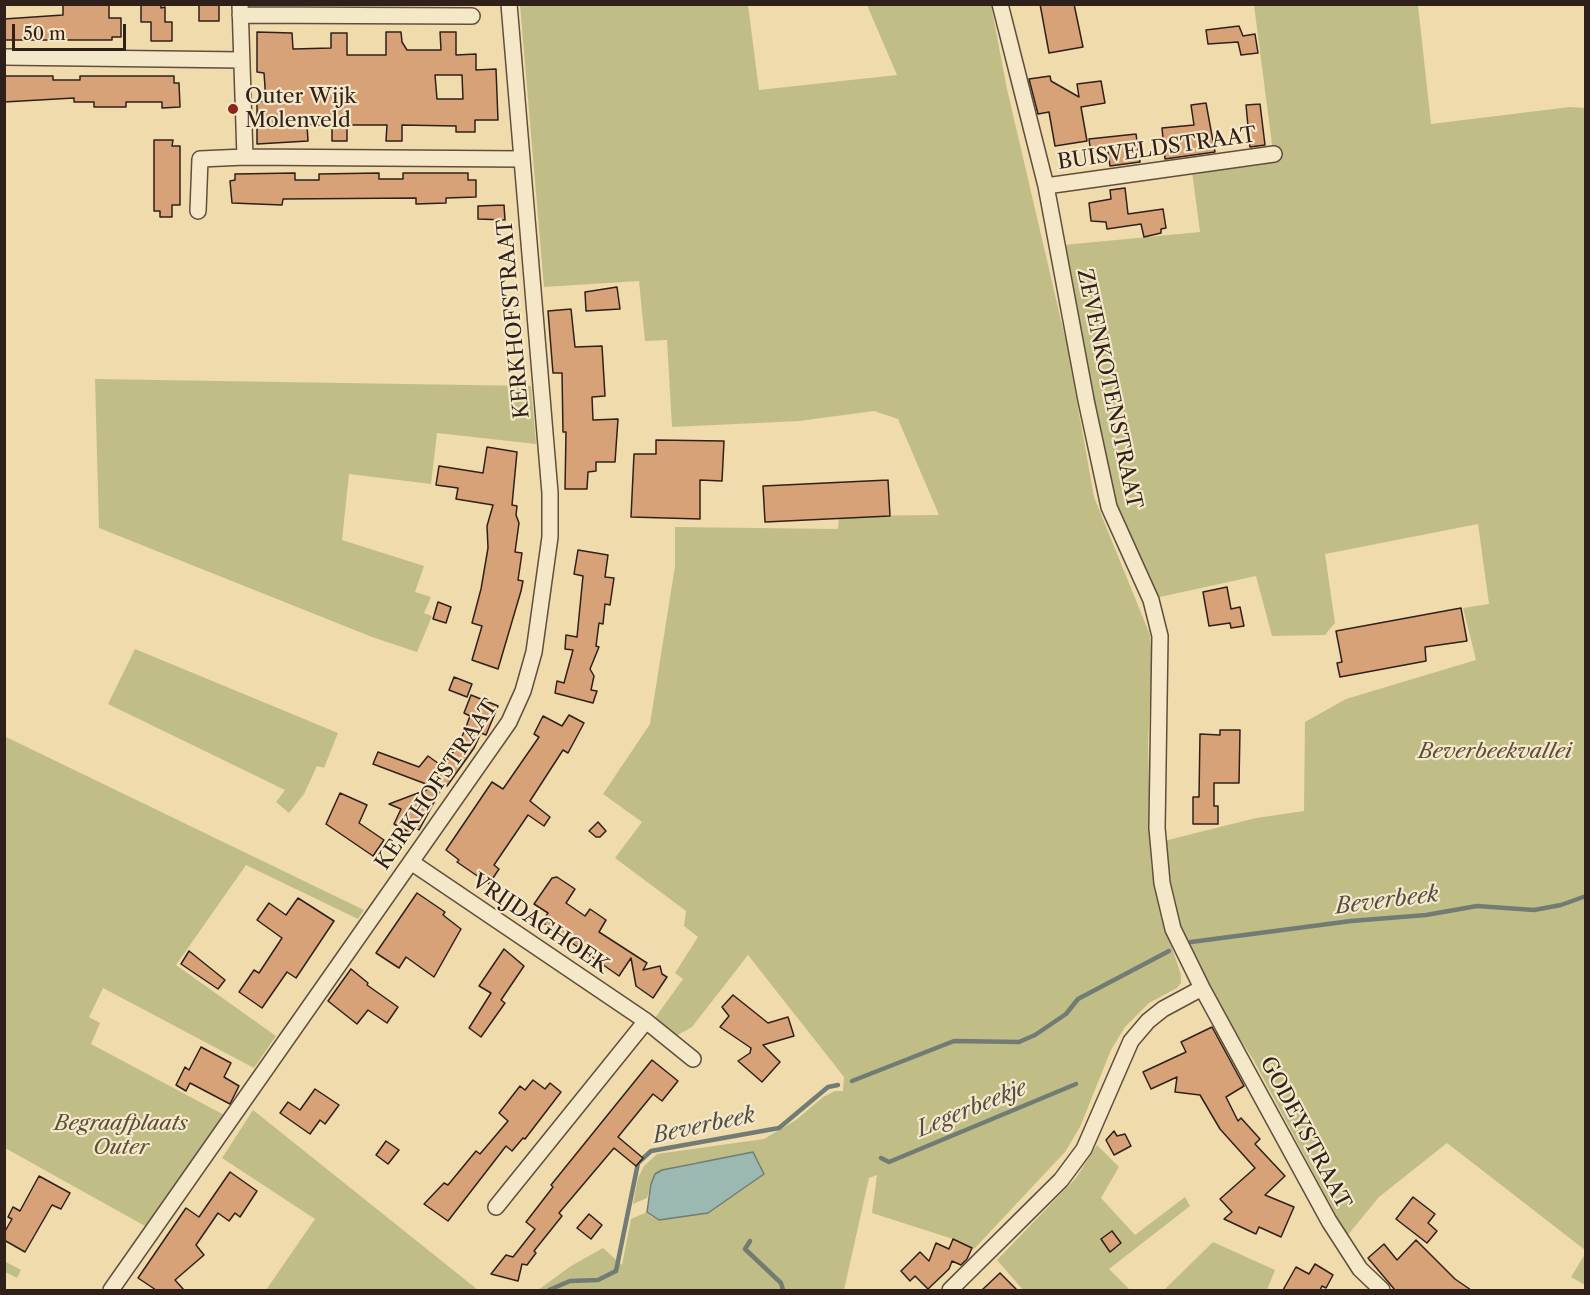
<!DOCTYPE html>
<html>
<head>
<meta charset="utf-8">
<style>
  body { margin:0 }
  #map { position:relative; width:1590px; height:1295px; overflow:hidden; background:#f0dbac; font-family:"Libre Caslon Text",serif }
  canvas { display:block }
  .frame { position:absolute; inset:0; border:6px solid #30201a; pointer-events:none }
  .scale { position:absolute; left:12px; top:24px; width:114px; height:27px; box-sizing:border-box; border:3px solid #30201a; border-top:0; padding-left:8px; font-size:18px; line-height:21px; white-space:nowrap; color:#30201a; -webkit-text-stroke:4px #f5e8c9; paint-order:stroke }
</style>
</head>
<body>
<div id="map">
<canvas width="1590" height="1295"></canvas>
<div class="frame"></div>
<div class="scale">50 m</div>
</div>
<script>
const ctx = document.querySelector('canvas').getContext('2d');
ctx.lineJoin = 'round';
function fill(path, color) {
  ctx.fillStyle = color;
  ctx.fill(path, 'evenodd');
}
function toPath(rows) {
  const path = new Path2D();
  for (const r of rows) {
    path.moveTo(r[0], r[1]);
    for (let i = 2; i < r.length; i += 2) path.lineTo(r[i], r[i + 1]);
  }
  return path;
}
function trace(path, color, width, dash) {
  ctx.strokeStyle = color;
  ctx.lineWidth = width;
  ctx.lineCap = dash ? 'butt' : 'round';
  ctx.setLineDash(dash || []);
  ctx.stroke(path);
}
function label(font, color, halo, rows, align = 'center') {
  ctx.font = font + ' "Libre Caslon Text",serif';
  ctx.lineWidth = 4.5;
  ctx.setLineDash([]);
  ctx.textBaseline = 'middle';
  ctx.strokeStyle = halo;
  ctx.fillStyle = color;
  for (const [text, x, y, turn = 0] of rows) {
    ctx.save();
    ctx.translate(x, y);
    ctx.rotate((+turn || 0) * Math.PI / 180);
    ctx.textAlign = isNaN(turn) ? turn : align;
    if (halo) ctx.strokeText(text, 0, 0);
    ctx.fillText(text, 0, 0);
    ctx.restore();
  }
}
fill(toPath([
  [520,5,748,5,759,90,897,75,867,5,991,5,1007,89,1067,346,1094,497,1150,635,1152,661,1148,742,1151,865,1160,911,1181,975,1181,983,1177,988,1149,1003,1125,1027,1111,1050,1080,1127,1065,1152,974,1249,953,1239,872,1213,877,1175,869,1178,844,1290,538,1290,571,1266,603,1248,622,1265,631,1219,647,1212,652,1217,697,1162,662,1170,655,1175,647,1198,633,1204,638,1178,644,1166,657,1154,764,1139,796,1120,823,1097,835,1091,843,1091,844,1077,748,955,692,1027,676,1036,655,1018,683,979,675,973,698,937,684,926,686,911,615,858,642,822,603,794,650,724,675,566,675,527,838,529,839,516,939,515,898,419,874,411,799,421,672,427,667,340,645,341,639,281,544,287],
  [1254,5,1418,5,1431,124,1570,107,1585,108,1585,1250,1447,1143,1379,1197,1347,1236,1253,1059,1218,1006,1179,929,1164,841,1256,818,1304,811,1305,722,1346,699,1476,660,1463,608,1489,604,1478,524,1325,554,1335,623,1325,635,1272,636,1256,576,1155,598,1125,525,1111,487,1064,245,1200,232,1192,171,1274,160],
  [95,379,531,386,536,444,437,433,431,484,349,474,342,540,424,566,415,592,431,597,424,613,432,616,417,652,372,637,99,528],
  [135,649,338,733,324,768,317,766,304,794,289,813,276,802,285,790,108,704],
  [4,736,364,910,358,919,246,865,176,965,276,1036,254,1068,103,988,89,1017,100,1023,91,1044,228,1117,145,1226,5,1148],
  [253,1110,478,1290,266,1290,315,1219,222,1158],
  [1097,1145,1119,1167,1101,1198,1135,1235,1185,1197,1190,1206,1109,1269,1130,1290,1023,1290,997,1260,1076,1178],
  [1213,1242,1275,1270,1267,1290,1164,1290],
  [1585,1254,1585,1285,1571,1277],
  [4,1261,21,1270,17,1278,5,1272]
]), '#c0be86');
const water = toPath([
  [753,1152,764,1174,708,1213,659,1220,647,1212,651,1184,655,1174,662,1170,753,1152]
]);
fill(water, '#9cb9b1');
trace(water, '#717c75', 1.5);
trace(toPath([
  [1191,942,1351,921,1426,915,1477,906,1534,910,1561,905,1586,896],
  [852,1081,954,1041,1019,1042,1035,1035,1066,1014,1078,999,1169,951],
  [881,1158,889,1162,1076,1084],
  [750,1241,745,1249,781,1283,783,1290],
  [549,1290,570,1281,598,1280,616,1271,638,1163,651,1151,779,1128,828,1087,838,1085]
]), '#717c75', 4.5);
const building = toPath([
  [63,4,109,4,109,18,121,18,121,37,112,37,112,40,4,40,4,19,63,15,63,4],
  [141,4,161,4,161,8,165,7,165,22,172,22,172,41,151,41,151,22,141,22,141,4],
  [199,4,219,4,219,21,199,21,199,4],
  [1040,4,1074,4,1083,47,1049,53,1040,4],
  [1239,26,1243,36,1255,34,1258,53,1241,55,1238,42,1208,44,1206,30,1239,26],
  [257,32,292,33,293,49,331,48,331,33,347,33,347,55,386,55,386,32,401,32,402,42,407,50,441,50,440,32,456,32,456,55,476,54,476,70,496,69,498,120,475,120,475,132,456,132,456,126,402,125,402,141,386,141,387,125,347,125,347,141,332,141,332,125,307,125,308,141,257,144,257,102,265,101,265,87,264,73,257,72,257,32],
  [435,75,462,75,463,99,437,99,435,75],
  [4,76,53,76,53,80,80,80,80,76,174,76,174,83,179,83,180,107,162,108,162,102,126,102,126,107,94,107,94,102,74,102,74,98,4,102,4,76],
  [1050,76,1051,81,1079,97,1077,84,1101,81,1105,103,1081,107,1087,141,1055,146,1049,112,1038,114,1029,79,1050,76],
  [1206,103,1215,152,1165,159,1162,128,1194,125,1191,105,1206,103],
  [1260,104,1265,145,1250,147,1246,105,1260,104],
  [1136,134,1140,162,1110,166,1108,152,1091,154,1089,139,1136,134],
  [154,140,173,140,172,146,180,146,180,205,172,205,172,217,160,217,160,211,154,211,154,140],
  [295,173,295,180,319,180,319,174,379,173,379,179,403,179,403,173,468,173,468,180,476,180,476,197,446,198,446,203,416,204,416,198,283,199,282,205,232,203,230,181,235,180,235,174,295,173],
  [1125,188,1128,214,1163,209,1166,228,1161,229,1161,233,1144,237,1141,224,1107,229,1106,222,1091,221,1089,203,1111,199,1110,190,1125,188],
  [504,205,505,220,478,219,478,206,504,205],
  [617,287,620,309,586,311,585,292,617,287],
  [571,309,575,347,602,346,605,396,592,397,593,420,618,419,615,462,596,462,596,471,588,472,587,489,565,489,566,432,563,432,562,373,553,373,548,311,571,309],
  [656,440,724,441,722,481,700,480,700,519,631,517,634,454,656,454,656,440],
  [487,447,517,452,512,505,517,506,516,515,519,523,515,552,522,553,518,580,523,581,521,591,498,669,472,660,482,626,472,623,481,589,488,548,487,526,493,505,456,499,458,488,436,485,439,466,483,473,487,447],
  [888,480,890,516,765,522,763,486,888,480],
  [578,550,608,555,605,577,614,578,610,605,605,604,603,624,599,623,596,646,599,647,590,669,594,676,591,690,597,691,593,703,555,693,557,681,564,683,573,650,565,649,566,635,577,637,583,576,574,574,578,550],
  [1227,587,1231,609,1240,607,1244,626,1231,628,1230,623,1209,626,1203,592,1227,587],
  [438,602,451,607,446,623,433,619,438,602],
  [1461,608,1467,641,1425,647,1426,661,1340,677,1337,663,1342,662,1336,631,1461,608],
  [454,677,472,684,467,697,449,690,454,677],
  [471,695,498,706,486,735,481,733,474,748,447,786,444,784,419,830,416,828,412,834,394,824,401,809,389,804,434,787,373,764,378,752,419,767,428,756,442,766,458,746,466,727,470,716,464,713,471,695],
  [569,715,584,723,568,753,563,750,530,801,550,817,544,826,528,815,494,865,499,869,489,884,457,862,459,860,446,850,492,782,503,789,539,737,534,734,543,716,562,726,569,715],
  [1220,730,1240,730,1239,783,1214,783,1214,806,1218,806,1218,824,1193,824,1193,797,1199,797,1200,734,1220,735,1220,730],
  [340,793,367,805,359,823,384,840,373,856,326,824,340,793],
  [598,822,606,831,600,837,596,837,589,831,598,822],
  [557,877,575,889,566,903,585,916,590,909,606,920,599,932,647,963,643,970,660,966,662,974,667,977,653,998,636,986,631,958,619,976,542,922,548,913,534,904,552,878,557,877],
  [417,893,445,912,443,915,461,929,434,977,406,957,399,968,376,953,417,893],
  [298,898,334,921,296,978,287,972,262,1008,239,992,254,970,259,973,282,938,257,920,269,903,286,915,298,898],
  [504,949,524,966,501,1000,505,1003,481,1037,469,1028,491,993,479,986,504,949],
  [189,951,225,980,218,989,181,964,189,951],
  [351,969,368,983,367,985,398,1007,387,1023,368,1010,357,1024,328,1001,351,969],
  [733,995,768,1023,788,1017,794,1036,763,1045,780,1062,762,1082,738,1061,750,1053,751,1048,720,1027,729,1016,722,1007,733,995],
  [1212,1027,1244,1086,1226,1097,1238,1121,1241,1118,1260,1139,1255,1144,1285,1176,1265,1195,1294,1207,1281,1237,1259,1227,1256,1234,1224,1219,1232,1212,1220,1199,1255,1168,1220,1129,1200,1095,1175,1092,1177,1077,1151,1089,1143,1072,1186,1052,1181,1042,1212,1027],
  [201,1047,231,1063,224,1077,239,1086,230,1104,190,1083,186,1091,176,1085,185,1067,189,1070,201,1047],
  [652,1060,678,1081,662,1101,653,1094,618,1137,643,1158,636,1166,614,1148,559,1213,562,1216,534,1251,536,1253,527,1265,522,1264,518,1281,491,1274,506,1255,513,1257,535,1229,526,1222,553,1187,551,1185,652,1060],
  [533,1080,545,1089,550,1083,561,1092,525,1139,523,1138,512,1151,506,1146,448,1221,424,1204,444,1183,448,1185,476,1151,480,1154,508,1121,499,1113,520,1086,525,1090,533,1080],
  [315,1089,339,1105,325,1124,320,1120,310,1134,280,1113,288,1102,300,1110,315,1089],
  [1114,1131,1117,1136,1125,1134,1131,1146,1114,1155,1106,1140,1114,1131],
  [386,1141,399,1150,388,1164,376,1155,386,1141],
  [230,1172,257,1191,240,1217,235,1213,229,1221,218,1213,196,1245,204,1255,175,1280,184,1290,156,1290,138,1278,186,1208,199,1217,230,1172],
  [39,1176,70,1193,61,1209,52,1205,25,1252,4,1240,4,1233,12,1219,8,1217,13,1207,20,1211,39,1176],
  [1413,1197,1435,1214,1428,1223,1437,1231,1427,1243,1396,1219,1413,1197],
  [589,1214,602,1225,591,1239,577,1228,589,1214],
  [1112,1231,1121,1243,1110,1252,1101,1239,1112,1231],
  [953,1239,972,1248,967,1259,961,1265,952,1261,949,1269,928,1289,915,1276,910,1281,901,1271,920,1252,929,1261,936,1243,949,1249,953,1239],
  [1416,1240,1455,1279,1471,1290,1395,1290,1368,1258,1384,1244,1397,1260,1416,1240],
  [1315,1264,1333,1275,1326,1288,1322,1286,1320,1290,1283,1290,1296,1267,1309,1274,1315,1264],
  [1000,1273,1017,1290,982,1290,1000,1273]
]);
fill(building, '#d7a277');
trace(building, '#30201a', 1.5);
const minor = toPath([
  [1000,4,1046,186,1086,400,1109,507,1151,600,1160,636,1157,828,1162,883,1173,929,1202,988,1329,1221,1360,1269,1382,1290],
  [240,15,472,16],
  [4,57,242,60],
  [245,157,522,159],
  [1046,186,1274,154],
  [198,211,200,159,245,157,240,4],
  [411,862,646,1021,693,1059],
  [496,1207,646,1021],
  [111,1290,509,722,523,691,534,652,550,537,550,493,509,4],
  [950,1290,1061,1180,1084,1149,1131,1041,1148,1021,1163,1009,1202,988]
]);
trace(minor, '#604f3e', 18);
trace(minor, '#f5e8c9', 15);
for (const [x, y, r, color] of [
  [233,109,6,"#8f2418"]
]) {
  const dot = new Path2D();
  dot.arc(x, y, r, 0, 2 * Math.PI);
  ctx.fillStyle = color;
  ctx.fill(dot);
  trace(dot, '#f5e8c9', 2);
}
label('21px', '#30201a', '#f5e8c9', [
  ["Outer Wijk",245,97],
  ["Molenveld",245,121]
], 'left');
label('21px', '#30201a', '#f5e8c9', [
  ["BUISVELDSTRAAT",1157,149,-8],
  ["KERKHOFSTRAAT",514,319,-95],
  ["ZEVENKOTENSTRAAT",1109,389,78],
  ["KERKHOFSTRAAT",437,785,-56],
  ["VRIJDAGHOEK",540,924,34],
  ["GODEYSTRAAT",1305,1133,62]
]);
label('italic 21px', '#5b4f3a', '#f5e8c9', [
  ["Beverbeekvallei",1495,752],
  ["Begraafplaats",121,1124],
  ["Outer",121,1148]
]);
label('italic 22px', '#504e47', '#f5e8c9', [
  ["Beverbeek",1387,901,-7],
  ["Legerbeekje",972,1109,-22],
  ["Beverbeek",704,1126,-12]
]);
</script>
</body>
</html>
